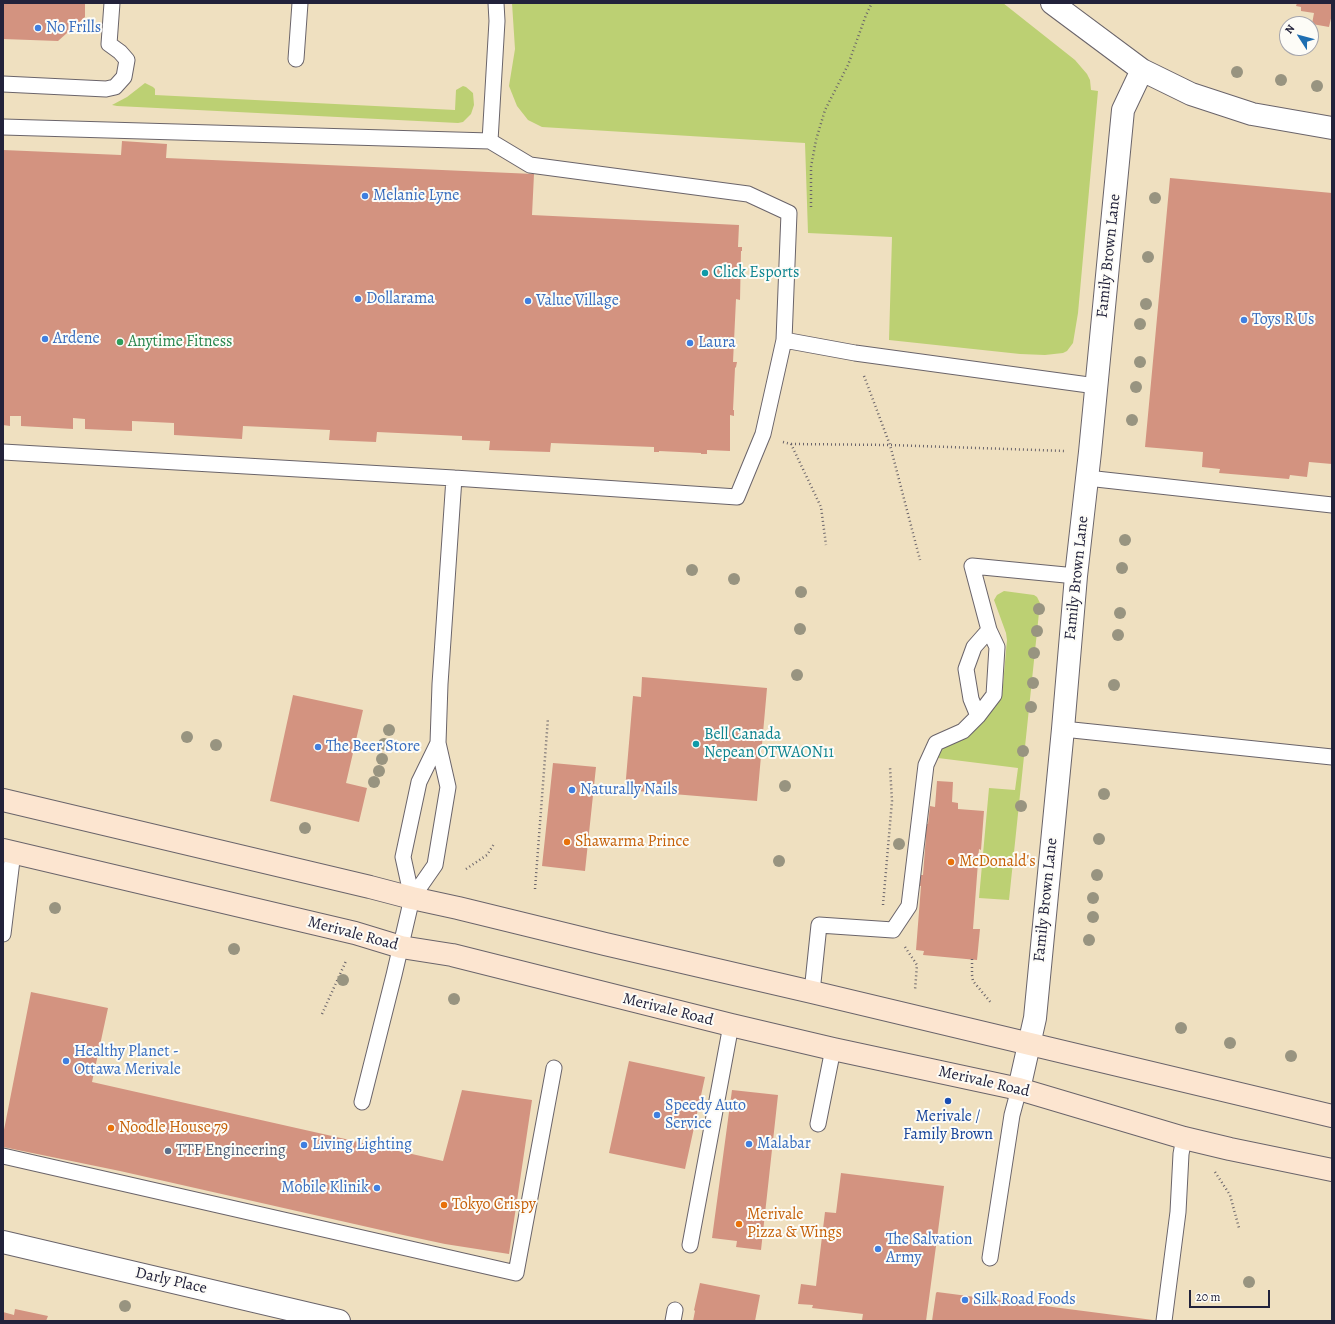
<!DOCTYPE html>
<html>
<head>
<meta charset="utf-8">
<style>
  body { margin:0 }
  #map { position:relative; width:1335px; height:1324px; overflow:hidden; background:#efe0c0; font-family:Alegreya,serif }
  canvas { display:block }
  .frame { position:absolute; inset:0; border:4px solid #22223b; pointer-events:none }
  .north { position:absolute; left:1279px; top:16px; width:40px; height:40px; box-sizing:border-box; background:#fdfcf7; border:1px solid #a5a5ac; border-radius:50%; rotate:306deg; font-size:11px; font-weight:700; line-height:16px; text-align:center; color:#22223b }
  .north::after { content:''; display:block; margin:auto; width:14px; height:18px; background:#1f6fb2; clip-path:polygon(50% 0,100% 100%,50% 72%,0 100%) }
  .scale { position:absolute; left:1189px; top:1290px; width:81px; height:18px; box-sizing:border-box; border:2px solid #22223b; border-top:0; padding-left:5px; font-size:12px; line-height:14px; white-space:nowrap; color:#22223b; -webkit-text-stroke:3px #fdfcf7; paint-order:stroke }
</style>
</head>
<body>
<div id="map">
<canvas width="1335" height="1324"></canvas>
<div class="frame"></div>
<div class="north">N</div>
<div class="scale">20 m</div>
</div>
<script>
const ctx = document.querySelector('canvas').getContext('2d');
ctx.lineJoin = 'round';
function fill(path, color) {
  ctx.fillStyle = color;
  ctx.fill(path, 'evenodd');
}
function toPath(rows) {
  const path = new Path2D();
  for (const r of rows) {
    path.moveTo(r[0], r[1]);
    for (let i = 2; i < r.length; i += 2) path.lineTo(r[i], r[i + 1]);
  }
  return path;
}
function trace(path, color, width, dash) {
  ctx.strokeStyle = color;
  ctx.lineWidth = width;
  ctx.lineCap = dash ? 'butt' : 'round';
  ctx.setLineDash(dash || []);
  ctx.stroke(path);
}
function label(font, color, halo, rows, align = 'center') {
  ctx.font = font + ' Alegreya,serif';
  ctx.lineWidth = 4;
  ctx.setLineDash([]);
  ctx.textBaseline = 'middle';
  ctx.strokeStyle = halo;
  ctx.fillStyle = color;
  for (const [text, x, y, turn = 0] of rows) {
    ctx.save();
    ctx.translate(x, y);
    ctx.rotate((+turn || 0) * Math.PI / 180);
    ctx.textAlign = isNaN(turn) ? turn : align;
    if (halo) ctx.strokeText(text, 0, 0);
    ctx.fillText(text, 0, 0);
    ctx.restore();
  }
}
fill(toPath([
  [512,3,1003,3,1075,60,1087,74,1090,80,1091,90,1098,91,1078,313,1073,343,1067,351,1063,353,1045,355,1020,354,889,340,892,237,808,233,805,143,542,127,528,120,517,106,509,86,515,49],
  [145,83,153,87,155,89,155,95,455,110,456,90,463,86,466,87,473,93,474,105,471,114,463,122,458,123,117,106,112,105,127,97],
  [1004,591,1034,595,1037,597,1040,603,1009,900,979,898,989,788,1015,790,1018,768,938,758,935,756,938,750,999,700,1002,696,1007,640,1006,633,994,600,997,595]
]), '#bcd073');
fill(toPath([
  [3,3,85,3,85,17,58,41,3,39],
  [1297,3,1332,3,1332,14,1329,27,1312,24,1314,13,1301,11,1301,7,1296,6],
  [122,141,167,144,166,158,534,174,532,215,739,225,738,247,742,247,742,251,741,251,740,300,736,299,733,362,737,362,736,367,735,368,733,410,734,410,734,416,730,415,730,451,707,450,707,454,701,454,701,453,659,451,659,452,654,452,654,447,551,443,550,452,489,450,490,441,462,440,462,436,377,432,376,442,329,440,330,430,243,426,242,439,174,435,174,423,132,421,132,431,85,429,85,419,73,418,73,429,21,426,21,416,10,416,10,426,3,425,3,150,121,155],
  [1170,178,1332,193,1332,464,1309,462,1307,477,1290,475,1289,479,1219,473,1220,469,1202,467,1203,452,1145,447],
  [642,677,767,688,757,801,625,790,633,696,641,697],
  [293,695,363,710,346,783,367,788,359,822,270,801],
  [553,763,596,767,585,871,542,866],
  [937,781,953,782,952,802,958,803,958,809,984,811,981,850,979,849,973,929,980,929,977,960,923,955,924,951,916,950,921,886,919,886,920,875,923,875,926,836,923,836,924,824,928,824,930,806,935,807],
  [31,992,108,1008,92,1082,443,1161,462,1090,532,1100,509,1254,445,1244,403,1235,120,1171,3,1147,3,1135],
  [629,1061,705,1077,685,1169,609,1153],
  [732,1090,778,1095,761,1250,736,1247,737,1241,712,1238],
  [841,1173,944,1186,926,1321,862,1320,863,1314,812,1308,813,1305,798,1304,801,1284,816,1286,825,1212,836,1213],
  [700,1283,760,1295,755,1321,693,1321,695,1311,694,1310],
  [937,1292,1153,1320,1153,1321,932,1321,936,1293],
  [15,1309,48,1316,46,1321,3,1321,3,1312,14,1315]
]), '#d39380');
const service = toPath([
  [296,59,300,3],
  [3,84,106,89,115,87,124,77,127,60,120,52,109,44,112,3],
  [3,127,490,141],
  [784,340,855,353,1096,386],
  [3,452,454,478,737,497,763,434,784,340,789,213,748,194,530,165,490,141,497,21,496,3],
  [1087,478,1332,505],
  [978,716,971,699,966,669,974,647,989,630],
  [1063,729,1332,757],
  [412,898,403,857,419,782,438,743],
  [3,934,13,852],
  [812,992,819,925,893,930,909,906,926,765,936,743,963,731,978,716,994,695,997,647,989,630,972,566,1076,576],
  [362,1102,394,975,412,898,435,865,448,787,438,743,440,684,454,478],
  [818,1124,833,1049],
  [3,1156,516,1273,554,1068],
  [690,1245,731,1025],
  [990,1258,1012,1115,1019,1089],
  [673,1321,675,1310],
  [1164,1321,1178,1212,1181,1154,1184,1138]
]);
const minor = toPath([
  [3,1242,339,1321]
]);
const tertiary = toPath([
  [1052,3,1142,70,1191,94,1252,114,1332,128],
  [1019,1089,1035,1018,1063,729,1076,576,1090,452,1123,110,1142,70]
]);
const secondary = toPath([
  [3,800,370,887,412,898,458,908,605,944,812,992,1332,1116],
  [3,850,355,933,401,947,452,955,731,1025,833,1049,1019,1089,1184,1138,1230,1149,1332,1170]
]);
trace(service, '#6a646a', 17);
trace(minor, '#6a646a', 24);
trace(tertiary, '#6a646a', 24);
trace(secondary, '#6a646a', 24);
trace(toPath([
  [811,207,811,167,816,140,825,110,848,65,866,15,872,3],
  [864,376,890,445,920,560],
  [783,442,791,444,821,507,826,545],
  [791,444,890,445,1066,451],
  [466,869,487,855,494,844],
  [535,889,548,718],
  [883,905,892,801,890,767],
  [905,947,917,965,915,990],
  [972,959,972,975,973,981,992,1004],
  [322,1014,346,961],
  [1215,1172,1230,1195,1239,1228]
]), '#6a646a', 2.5, [1, 3]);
trace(service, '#fff', 15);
trace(minor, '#fff', 22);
trace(tertiary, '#fff', 22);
trace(secondary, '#fce5d0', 22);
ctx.fillStyle = '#989480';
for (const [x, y] of [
  [1237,72],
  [1281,80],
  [1317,86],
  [1155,198],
  [1148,257],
  [1146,304],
  [1140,324],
  [1140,362],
  [1136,387],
  [1132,420],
  [1125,540],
  [1122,568],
  [692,570],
  [734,579],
  [801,592],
  [1039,609],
  [1120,613],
  [800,629],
  [1037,631],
  [1118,635],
  [1034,653],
  [797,675],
  [1033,683],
  [1114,685],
  [1031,707],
  [389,730],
  [187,737],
  [384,744],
  [216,745],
  [1023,751],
  [382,759],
  [379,771],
  [374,782],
  [785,786],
  [1104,794],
  [1021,806],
  [305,828],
  [1099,839],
  [899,844],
  [779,861],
  [1097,875],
  [1093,898],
  [55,908],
  [1093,917],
  [1089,940],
  [234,949],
  [343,980],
  [454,999],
  [1181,1028],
  [1230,1043],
  [1291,1056],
  [1249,1282],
  [125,1306]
]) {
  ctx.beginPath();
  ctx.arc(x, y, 6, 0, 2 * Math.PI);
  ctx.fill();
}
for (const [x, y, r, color] of [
  [38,28,4,"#3f7fe0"],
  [365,196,4,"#3f7fe0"],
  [705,273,4,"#0f9aa8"],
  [358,299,4,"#3f7fe0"],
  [528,301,4,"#3f7fe0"],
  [1244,320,4,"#3f7fe0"],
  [45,339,4,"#3f7fe0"],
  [120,342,4,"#2e9e5b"],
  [690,343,4,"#3f7fe0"],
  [696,744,4,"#0f9aa8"],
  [318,747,4,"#3f7fe0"],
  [572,790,4,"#3f7fe0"],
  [567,842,4,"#e8710a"],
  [951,862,4,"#e8710a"],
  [66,1061,4,"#3f7fe0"],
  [948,1101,4,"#1a4fb4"],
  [657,1115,4,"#3f7fe0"],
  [111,1128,4,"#e8710a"],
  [749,1144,4,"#3f7fe0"],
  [304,1145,4,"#3f7fe0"],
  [168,1151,4,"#5c6f8a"],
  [377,1188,4,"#3f7fe0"],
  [444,1205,4,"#e8710a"],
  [739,1224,4,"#e8710a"],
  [878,1249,4,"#3f7fe0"],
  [965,1300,4,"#3f7fe0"]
]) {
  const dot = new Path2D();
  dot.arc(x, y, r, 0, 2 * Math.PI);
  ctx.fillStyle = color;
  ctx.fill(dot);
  trace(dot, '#fdfcf7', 1.5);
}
label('16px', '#366cbe', '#fdfcf7', [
  ["No Frills",46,28],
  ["Melanie Lyne",373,196],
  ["Dollarama",366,299],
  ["Value Village",536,301],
  ["Toys R Us",1252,320],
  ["Ardene",53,339],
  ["Laura",698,343],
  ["The Beer Store",326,747],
  ["Naturally Nails",580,790],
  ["Healthy Planet -",74,1052],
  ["Ottawa Merivale",74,1070],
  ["Speedy Auto",665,1106],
  ["Service",665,1124],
  ["Malabar",757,1144],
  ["Living Lighting",312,1145],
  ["Mobile Klinik",369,1188,"right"],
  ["The Salvation",886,1240],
  ["Army",886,1258],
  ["Silk Road Foods",973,1300]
], 'left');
label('16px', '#22223b', '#fdfcf7', [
  ["Family Brown Lane",1109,256,-84],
  ["Family Brown Lane",1077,578,-84],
  ["Family Brown Lane",1046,900,-84],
  ["Merivale Road",353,934,15],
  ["Merivale Road",668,1010,14],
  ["Merivale Road",984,1082,13],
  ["Darly Place",171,1281,13]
]);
label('16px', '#0d838f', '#fdfcf7', [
  ["Click Esports",713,273],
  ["Bell Canada",704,735],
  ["Nepean OTWAON11",704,753]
], 'left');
label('16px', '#27864d', '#fdfcf7', [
  ["Anytime Fitness",128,342]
], 'left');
label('16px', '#c56008', '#fdfcf7', [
  ["Shawarma Prince",575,842],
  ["McDonald's",959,862],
  ["Noodle House 79",119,1128],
  ["Tokyo Crispy",452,1205],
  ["Merivale",747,1215],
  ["Pizza & Wings",747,1233]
], 'left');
label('16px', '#164399', '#fdfcf7', [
  ["Merivale /",948,1117],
  ["Family Brown",948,1135]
]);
label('16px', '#4e5e75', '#fdfcf7', [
  ["TTF Engineering",176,1151]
], 'left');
</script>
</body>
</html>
